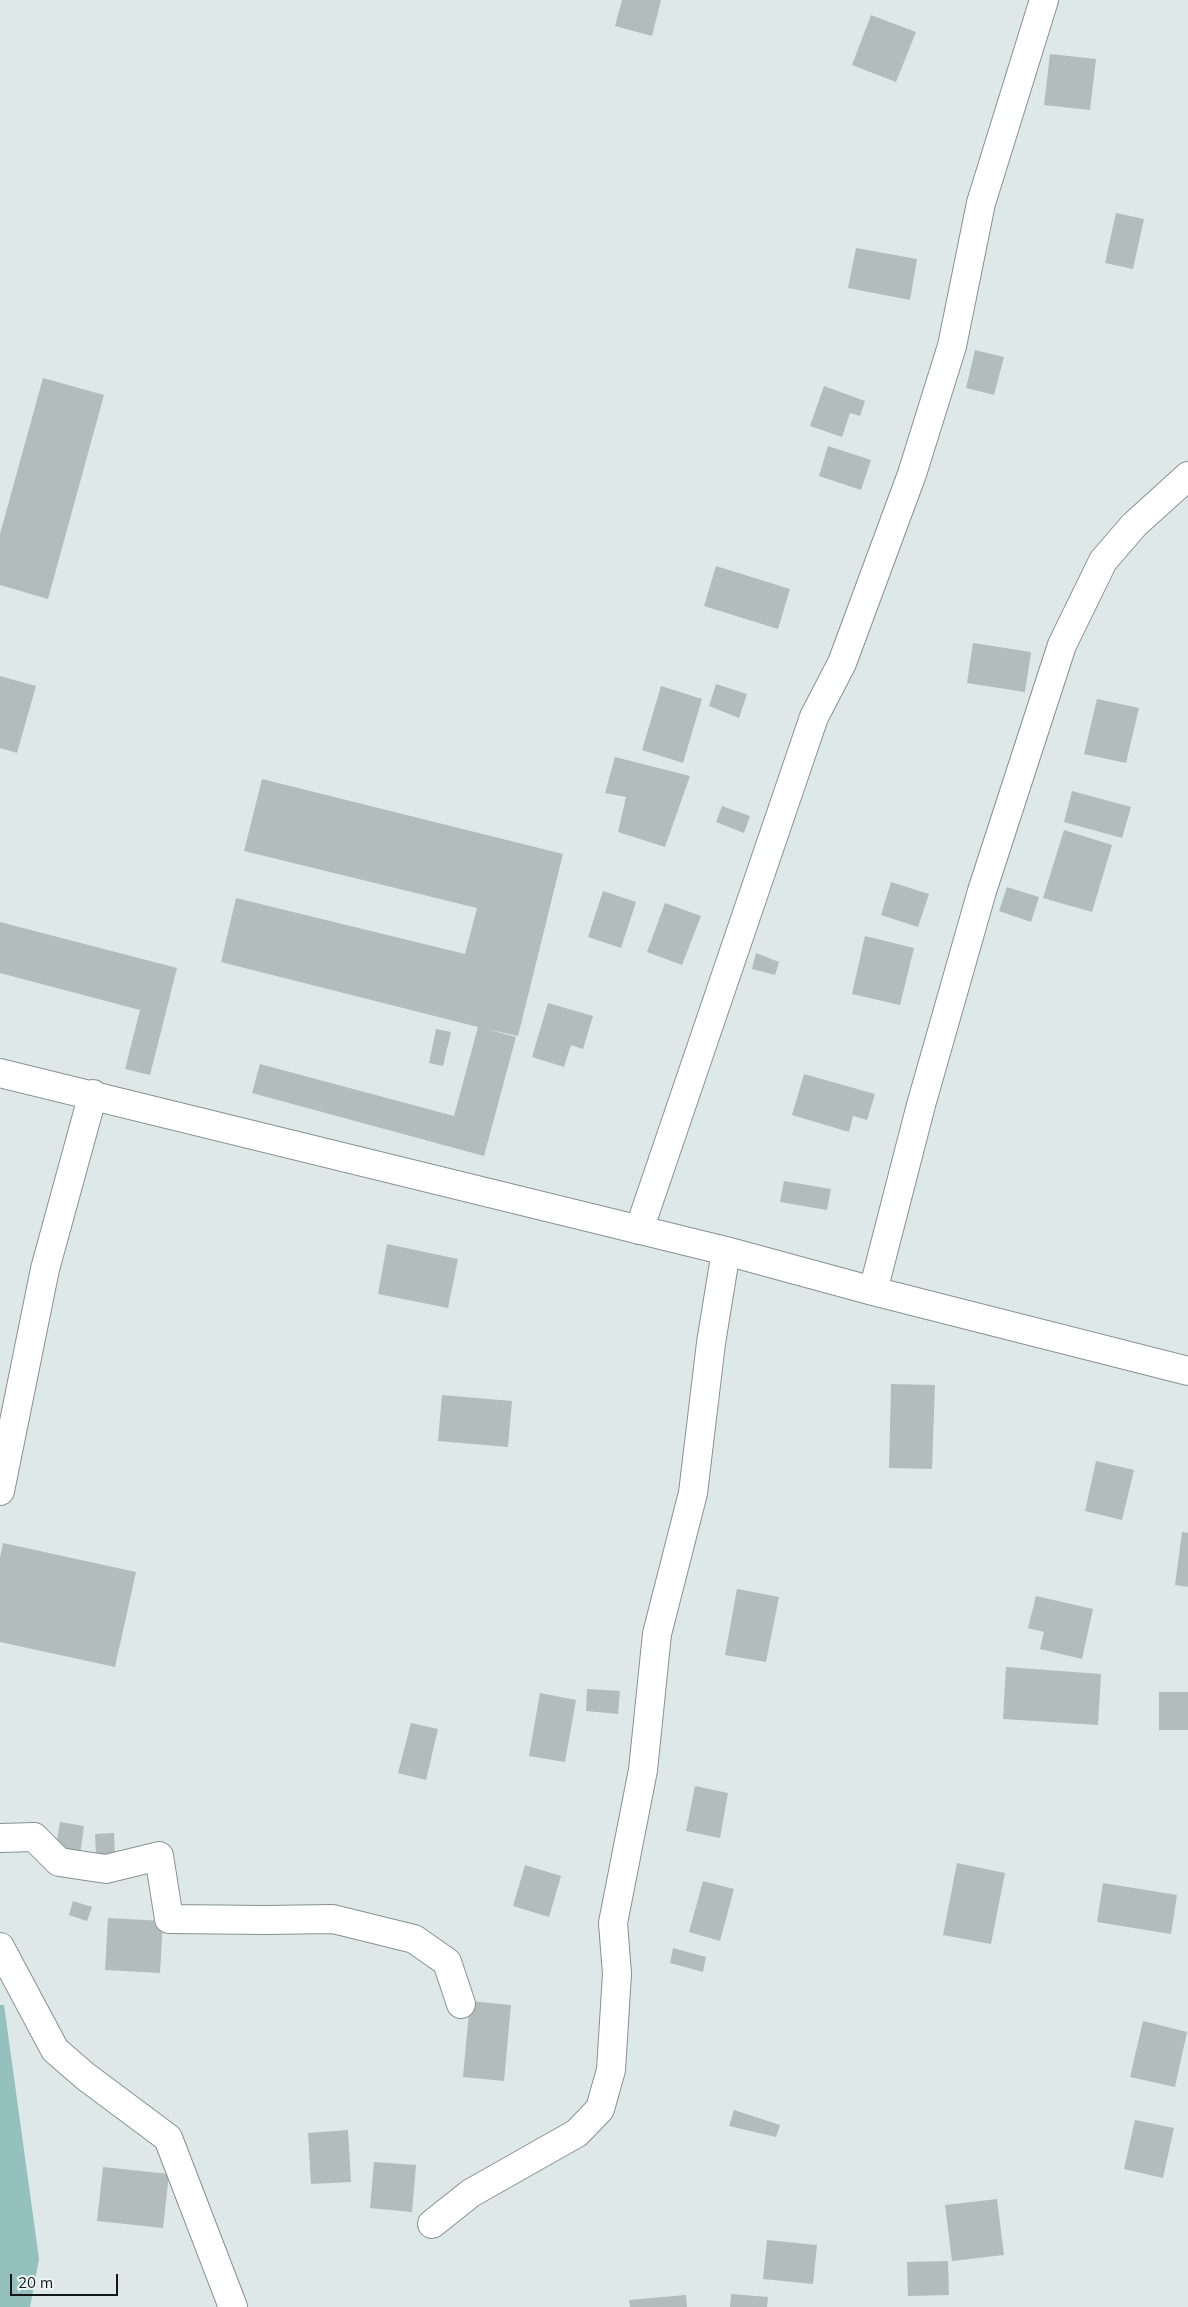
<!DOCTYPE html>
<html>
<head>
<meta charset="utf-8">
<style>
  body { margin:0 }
  #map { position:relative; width:1188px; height:2307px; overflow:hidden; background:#dee8e8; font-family:Mulish,sans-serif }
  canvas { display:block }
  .scale { position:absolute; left:10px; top:2274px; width:108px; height:22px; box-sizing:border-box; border:2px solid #141818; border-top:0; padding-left:6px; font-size:15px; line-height:18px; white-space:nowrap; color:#141818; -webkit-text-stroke:4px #ebf5f5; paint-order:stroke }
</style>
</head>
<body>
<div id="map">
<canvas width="1188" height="2307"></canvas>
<div class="scale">20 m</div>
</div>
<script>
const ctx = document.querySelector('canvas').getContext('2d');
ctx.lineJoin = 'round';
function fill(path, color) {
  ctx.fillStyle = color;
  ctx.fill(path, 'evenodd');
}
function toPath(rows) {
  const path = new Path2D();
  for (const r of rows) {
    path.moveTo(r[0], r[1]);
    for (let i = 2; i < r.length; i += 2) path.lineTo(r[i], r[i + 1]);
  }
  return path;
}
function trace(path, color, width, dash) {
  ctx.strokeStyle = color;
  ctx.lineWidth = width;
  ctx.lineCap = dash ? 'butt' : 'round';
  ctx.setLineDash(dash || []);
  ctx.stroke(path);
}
fill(toPath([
  [0,2005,4,2005,39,2259,30,2307,0,2307]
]), '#94c0be');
fill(toPath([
  [622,0,661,0,652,36,615,26],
  [871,15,916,32,896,82,852,65],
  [1050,54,1096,59,1090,110,1044,105],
  [1116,213,1144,219,1133,269,1105,263],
  [856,248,917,259,910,300,848,288],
  [975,350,1004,357,994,395,966,388],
  [43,378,104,395,48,599,0,585,0,534],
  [824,386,865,401,860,416,850,413,842,437,810,426],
  [828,446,871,460,861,490,819,476],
  [716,566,790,589,778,629,704,606],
  [973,643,1031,652,1025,692,967,683],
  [0,676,36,686,17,753,0,748],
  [716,684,747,694,739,718,709,706],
  [661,686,702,699,683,763,642,750],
  [1097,699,1139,708,1126,763,1084,754],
  [615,757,690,776,665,847,618,832,626,797,605,793],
  [262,779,563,854,518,1036,486,1029,516,1037,484,1156,252,1093,260,1064,454,1116,478,1027,221,962,236,898,465,954,477,908,244,851],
  [1072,791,1131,807,1122,838,1064,822],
  [722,806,750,816,744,833,716,822],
  [1064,830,1112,845,1092,912,1043,898],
  [891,882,929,894,918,927,881,915],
  [1007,887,1039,897,1031,922,999,911],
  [603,891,636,902,621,948,588,937],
  [665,903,701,916,682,965,647,952],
  [0,922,177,968,150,1075,125,1069,140,1010,0,973],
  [865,936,914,948,900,1005,852,994],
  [756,953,779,962,775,975,752,969],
  [548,1003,593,1016,583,1049,571,1045,564,1067,532,1057],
  [436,1029,451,1032,443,1066,429,1063],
  [804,1074,875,1094,867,1120,853,1116,849,1132,792,1115],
  [784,1181,831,1189,827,1210,780,1202],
  [387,1244,458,1259,448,1308,378,1294],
  [891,1384,935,1385,932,1469,889,1468],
  [442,1395,512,1401,508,1447,438,1441],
  [1096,1461,1134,1470,1122,1520,1085,1511],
  [1182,1532,1188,1533,1188,1587,1175,1585],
  [3,1543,136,1572,115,1667,0,1642,0,1557],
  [737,1589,779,1597,766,1662,725,1655],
  [1036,1596,1093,1609,1082,1659,1040,1649,1044,1632,1028,1628],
  [1006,1667,1101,1674,1098,1725,1003,1719],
  [587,1689,620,1691,618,1714,586,1711],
  [1159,1692,1188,1692,1188,1730,1159,1730],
  [540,1693,576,1700,565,1762,529,1756],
  [411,1723,438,1729,426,1780,398,1773],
  [695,1786,728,1793,720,1838,686,1831],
  [60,1822,84,1826,80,1856,55,1853],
  [114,1833,115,1855,96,1856,95,1834],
  [957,1863,1005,1873,991,1944,943,1935],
  [525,1865,561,1876,549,1917,513,1906],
  [703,1881,734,1889,720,1941,689,1932],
  [1103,1883,1177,1895,1171,1934,1097,1922],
  [73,1901,92,1907,87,1921,69,1915],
  [108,1918,163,1921,160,1973,105,1970],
  [673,1948,706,1957,703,1972,670,1963],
  [470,2001,511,2005,504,2081,463,2077],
  [1143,2021,1187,2032,1175,2087,1130,2077],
  [734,2110,780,2125,776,2137,729,2126],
  [1135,2120,1174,2128,1163,2178,1124,2169],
  [348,2130,351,2182,311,2184,308,2133],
  [374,2162,416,2165,412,2212,370,2208],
  [103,2167,169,2174,163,2228,97,2221],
  [997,2199,1004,2255,952,2261,945,2205],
  [767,2240,817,2245,813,2284,763,2279],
  [948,2261,949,2295,908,2296,907,2262],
  [731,2294,768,2297,767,2307,730,2307],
  [686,2295,687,2307,630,2307,629,2300]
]), '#b2bcbc');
const minor = toPath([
  [0,1073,726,1251,873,1291,1188,1371],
  [639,1230,814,717,842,663,912,474,952,346,981,203,1044,0],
  [873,1291,921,1105,982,891,1062,645,1103,561,1134,525,1188,476],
  [0,1491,45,1269,93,1094],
  [0,1838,34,1837,59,1862,106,1869,159,1856,169,1919,266,1920,333,1919,414,1939,447,1962,461,2004],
  [0,1947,55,2050,85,2076,168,2138,233,2307],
  [432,2224,471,2193,577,2133,600,2109,611,2070,617,1974,613,1923,643,1770,657,1634,693,1493,711,1343,726,1251]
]);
trace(minor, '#879191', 30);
trace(minor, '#fff', 28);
</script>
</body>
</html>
